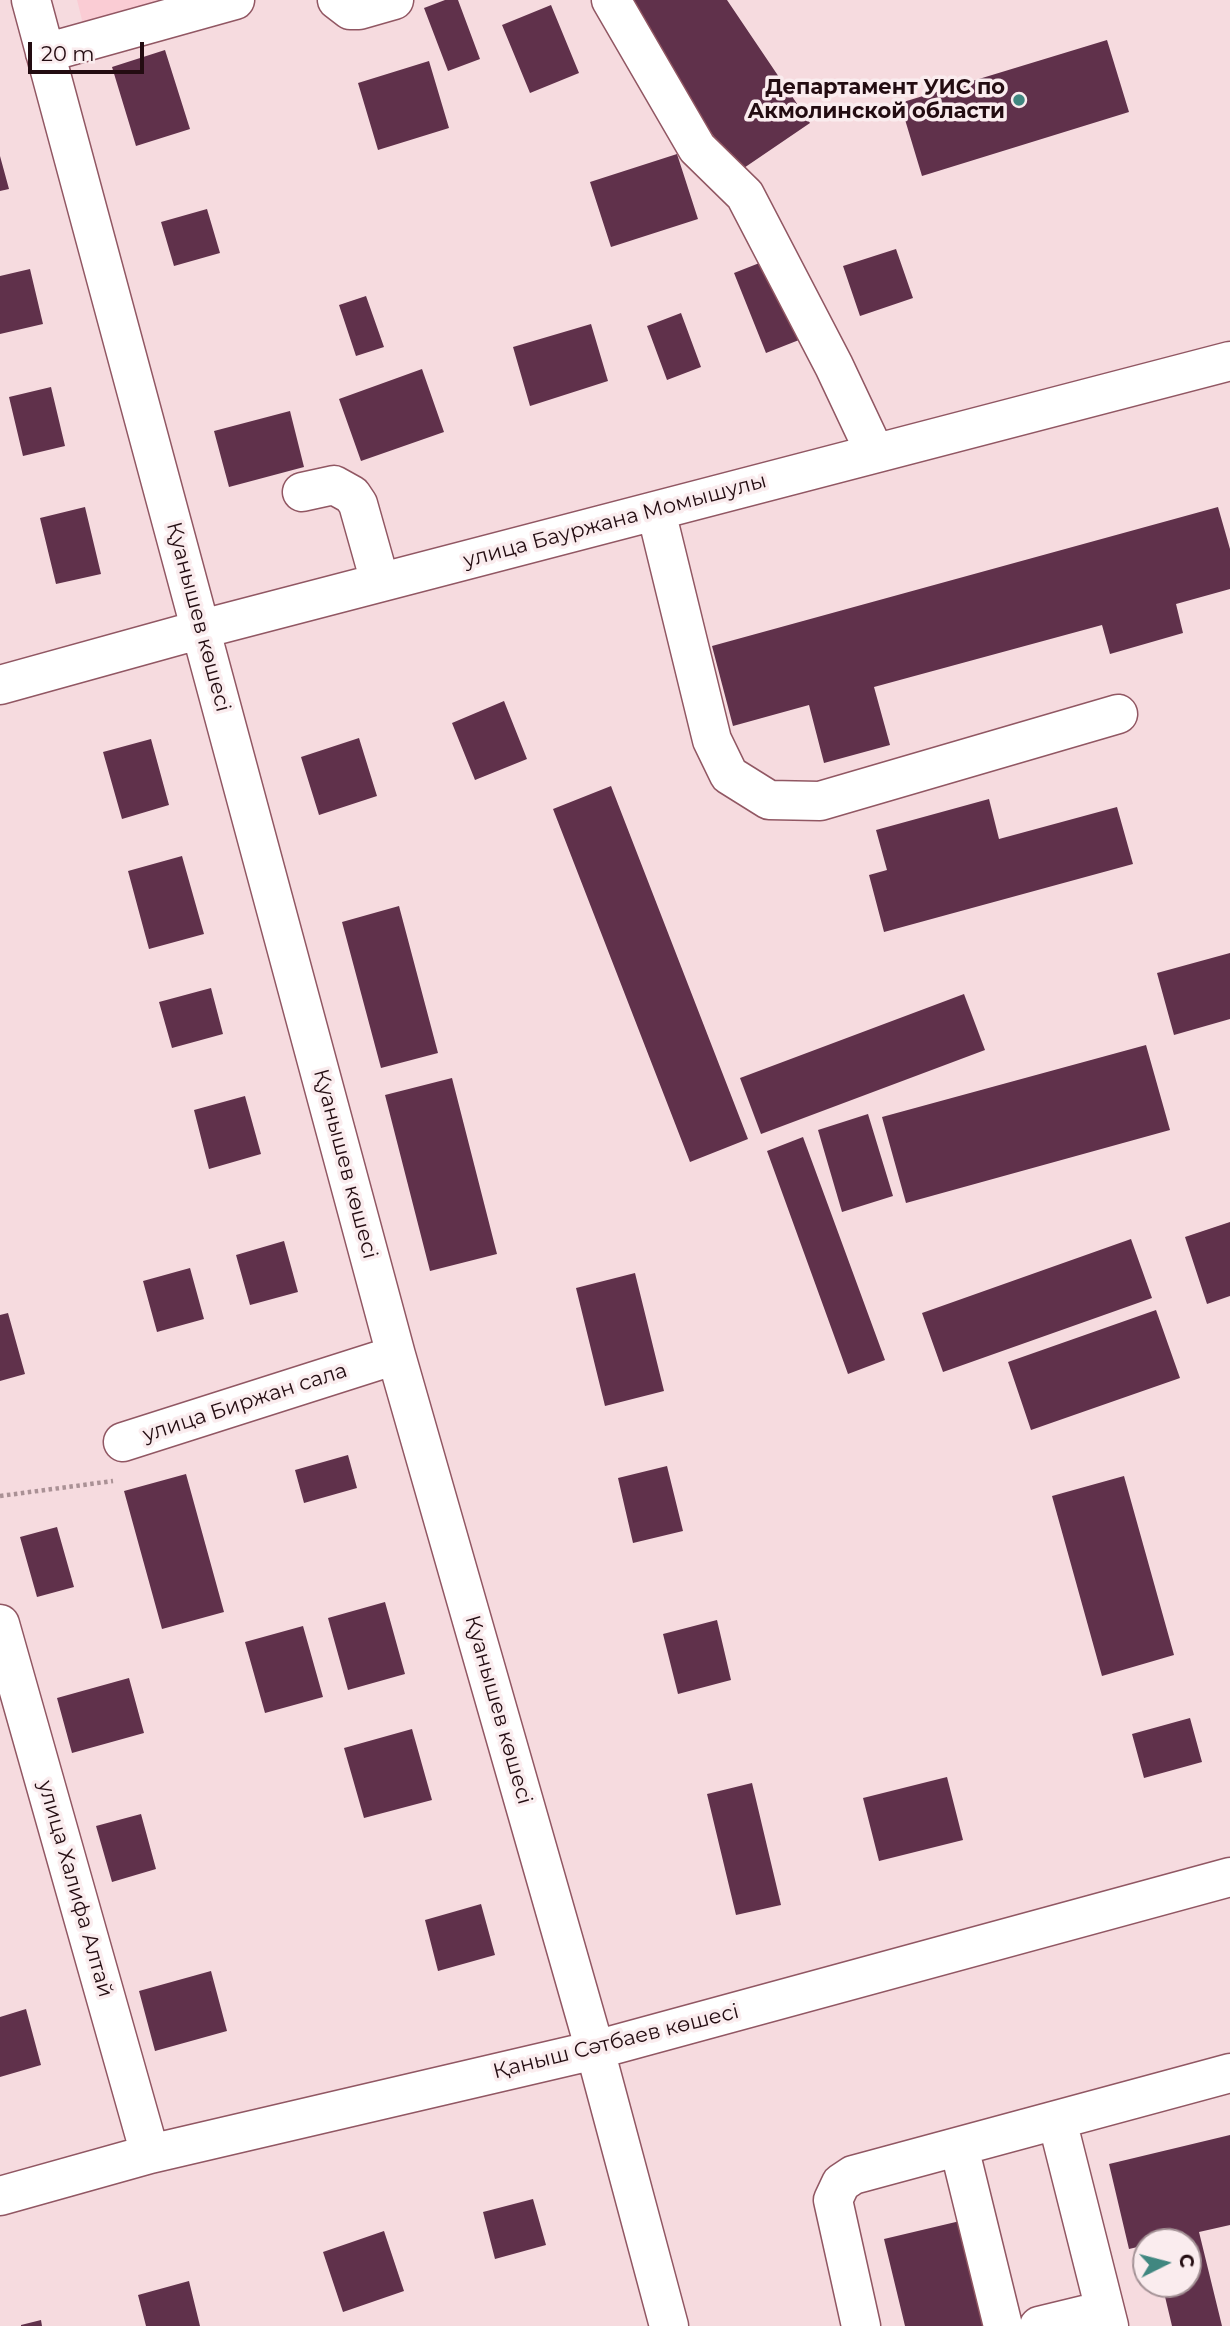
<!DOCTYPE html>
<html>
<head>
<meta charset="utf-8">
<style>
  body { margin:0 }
  #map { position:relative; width:1230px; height:2326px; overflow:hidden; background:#f6dbdf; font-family:Montserrat,sans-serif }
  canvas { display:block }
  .north { position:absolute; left:1132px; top:2228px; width:70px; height:70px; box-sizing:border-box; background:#faecee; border:2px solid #a49296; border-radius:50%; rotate:84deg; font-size:19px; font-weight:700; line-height:28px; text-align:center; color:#230c11 }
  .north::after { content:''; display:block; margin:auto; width:24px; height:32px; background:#408780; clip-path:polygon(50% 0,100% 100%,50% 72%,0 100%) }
  .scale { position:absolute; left:28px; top:42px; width:116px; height:32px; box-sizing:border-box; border:4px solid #230c11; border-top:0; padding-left:9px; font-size:21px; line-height:24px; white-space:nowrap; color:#230c11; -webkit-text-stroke:5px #faecee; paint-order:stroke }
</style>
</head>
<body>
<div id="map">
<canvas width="1230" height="2326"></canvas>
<div class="north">С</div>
<div class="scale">20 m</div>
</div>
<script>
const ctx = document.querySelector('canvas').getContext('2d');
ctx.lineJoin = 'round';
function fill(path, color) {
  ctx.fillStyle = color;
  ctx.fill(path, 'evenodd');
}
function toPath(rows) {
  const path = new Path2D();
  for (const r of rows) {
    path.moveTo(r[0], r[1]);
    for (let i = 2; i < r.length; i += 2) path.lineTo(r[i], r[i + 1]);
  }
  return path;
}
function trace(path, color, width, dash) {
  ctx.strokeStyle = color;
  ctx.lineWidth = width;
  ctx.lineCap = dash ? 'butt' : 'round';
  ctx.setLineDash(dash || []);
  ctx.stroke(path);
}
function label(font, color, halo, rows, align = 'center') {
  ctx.font = font + ' Montserrat,sans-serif';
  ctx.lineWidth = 7;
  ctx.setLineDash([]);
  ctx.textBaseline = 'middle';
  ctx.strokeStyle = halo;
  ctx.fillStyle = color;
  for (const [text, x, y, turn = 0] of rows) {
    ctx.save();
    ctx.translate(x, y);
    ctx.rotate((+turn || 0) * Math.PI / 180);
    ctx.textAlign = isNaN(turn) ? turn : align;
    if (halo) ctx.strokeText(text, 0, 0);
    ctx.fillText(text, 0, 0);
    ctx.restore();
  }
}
fill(toPath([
  [77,0,168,0,83,24]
]), '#faccd4');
fill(toPath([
  [445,0,458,0,480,59,448,71,424,8],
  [621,0,727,0,810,123,738,172],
  [551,5,579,73,530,93,502,25],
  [1107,40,1129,112,922,176,900,103],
  [165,50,190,129,136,146,112,67],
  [429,61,449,128,378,150,358,83],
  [677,154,698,219,611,247,590,182],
  [0,156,9,189,0,191],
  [207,209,220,253,174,266,161,222],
  [896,249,913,298,860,316,843,266],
  [767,260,799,340,766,353,734,273],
  [30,269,43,324,0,334,0,276],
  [366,296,384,347,356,356,339,305],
  [681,313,701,367,667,380,647,326],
  [591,324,608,381,530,406,513,347],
  [422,369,444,432,361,461,339,399],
  [51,387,65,446,23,456,9,397],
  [290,411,304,467,229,487,214,431],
  [85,507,101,574,56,584,40,518],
  [1218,507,1230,549,1230,589,1176,604,1183,633,1110,654,1102,625,874,687,890,745,824,763,809,705,733,726,712,646],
  [504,701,527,759,475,780,452,723],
  [359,738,377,796,319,815,301,757],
  [151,739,169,805,122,819,103,752],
  [611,786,748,1139,690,1162,553,809],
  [989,799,999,839,1117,807,1133,864,884,932,869,875,887,870,876,830],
  [182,856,204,934,149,949,128,871],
  [399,906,438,1053,381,1068,342,922],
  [1230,953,1230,1019,1174,1035,1157,973],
  [211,988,223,1034,172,1048,159,1002],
  [964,994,985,1050,761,1134,740,1078],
  [1146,1045,1170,1130,906,1203,882,1117],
  [452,1078,497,1254,430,1271,385,1095],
  [245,1096,261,1154,209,1169,194,1110],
  [868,1114,893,1196,842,1212,818,1130],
  [803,1137,885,1360,848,1374,767,1151],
  [1230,1222,1230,1296,1207,1304,1185,1237],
  [1131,1239,1152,1298,943,1372,922,1313],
  [284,1241,298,1292,250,1305,236,1255],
  [190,1268,204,1319,157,1332,143,1281],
  [635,1273,664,1391,605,1406,576,1288],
  [1156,1310,1180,1378,1031,1430,1008,1362],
  [8,1313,25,1374,0,1381,0,1315],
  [348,1455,357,1488,304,1503,295,1470],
  [667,1466,683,1531,633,1543,618,1478],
  [186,1474,224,1612,162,1629,124,1491],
  [1124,1476,1174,1655,1102,1676,1052,1496],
  [57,1527,74,1587,37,1597,20,1537],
  [385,1602,405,1674,348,1690,328,1618],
  [717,1620,731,1680,678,1694,663,1634],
  [303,1626,323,1697,265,1713,245,1642],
  [129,1678,144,1733,72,1753,57,1698],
  [1190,1718,1202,1762,1144,1778,1132,1734],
  [412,1729,432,1800,364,1818,344,1748],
  [947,1777,963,1840,879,1861,863,1798],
  [752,1783,781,1905,736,1915,707,1794],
  [141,1814,156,1869,112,1882,96,1826],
  [481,1904,495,1955,438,1971,425,1920],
  [211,1971,227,2031,155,2051,139,1991],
  [26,2009,41,2065,0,2077,0,2017],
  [1230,2135,1230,2225,1199,2232,1222,2326,1172,2326,1162,2284,1188,2284,1188,2242,1146,2242,1146,2245,1129,2249,1109,2164],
  [533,2199,546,2245,495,2259,483,2212],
  [960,2221,986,2326,905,2326,884,2239],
  [384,2231,404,2291,343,2312,323,2252],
  [189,2281,200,2326,146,2326,138,2295],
  [41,2320,42,2326,21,2326,21,2325]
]), '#60314b');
const minor = toPath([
  [31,0,396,1355,595,2050,669,2326],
  [337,0,350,10,359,10,394,0],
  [611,0,697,148,745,195,834,366,875,453],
  [45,53,235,0],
  [302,492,334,485,352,495,358,504,380,582],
  [656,511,712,740,729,775,769,800,820,801,1118,714],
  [0,685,202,629,1230,361],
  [123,1442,396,1355],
  [0,1624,150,2154],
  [1057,2120,1109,2326],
  [959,2147,1003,2326],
  [0,2196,150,2154,595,2050,1230,1877],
  [861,2326,833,2200,841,2183,853,2175,1230,2073],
  [1039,2326,1105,2310]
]);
trace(minor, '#915763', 41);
trace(toPath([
  [0,1496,113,1481]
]), '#aa9195', 4.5, [3.5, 3.5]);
trace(minor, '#fff', 38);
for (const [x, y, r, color] of [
  [1019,100,7,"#408780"]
]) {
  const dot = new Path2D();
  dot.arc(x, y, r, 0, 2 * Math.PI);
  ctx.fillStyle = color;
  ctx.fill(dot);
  trace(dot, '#faecee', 2.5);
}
label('bold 21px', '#230c11', '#faecee', [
  ["Департамент УИС по",1005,88],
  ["Акмолинской области",1005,112]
], 'right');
label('21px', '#230c11', '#faecee', [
  ["улица Бауржана Момышулы",615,521,-15],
  ["Қуанышев көшесі",198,617,75],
  ["Қуанышев көшесі",345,1164,75],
  ["улица Биржан сала",245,1403,-18],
  ["Қуанышев көшесі",498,1710,74],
  ["улица Халифа Алтай",75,1889,74],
  ["Қаныш Сәтбаев көшесі",616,2042,-14]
]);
</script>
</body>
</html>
